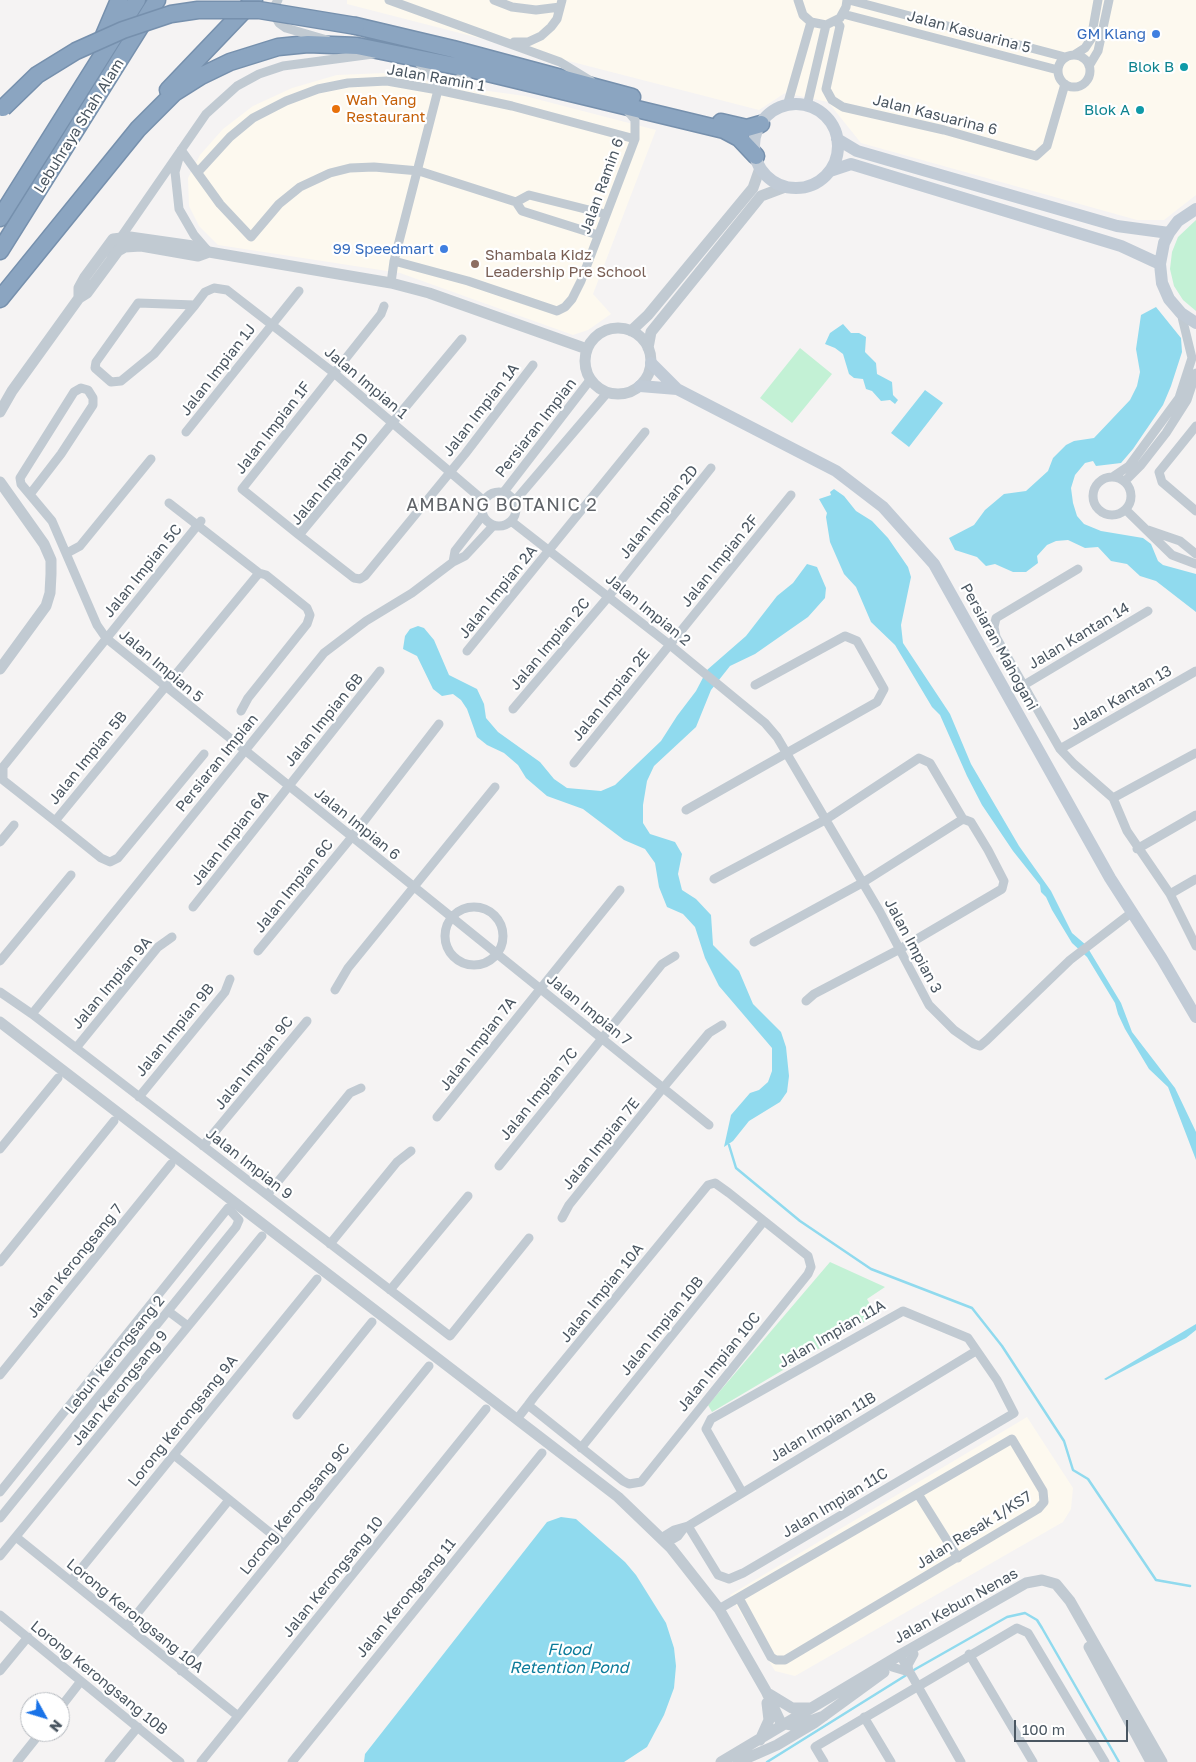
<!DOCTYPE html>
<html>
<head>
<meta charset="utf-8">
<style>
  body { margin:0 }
  #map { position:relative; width:1196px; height:1762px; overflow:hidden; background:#f5f3f3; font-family:"Golos Text",sans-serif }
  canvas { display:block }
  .north { position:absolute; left:20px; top:1692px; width:50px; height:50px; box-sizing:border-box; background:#fff; border:1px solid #b7bbc0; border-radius:50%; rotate:129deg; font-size:14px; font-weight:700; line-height:20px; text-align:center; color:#4a5661 }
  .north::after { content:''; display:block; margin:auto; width:18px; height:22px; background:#1a73e8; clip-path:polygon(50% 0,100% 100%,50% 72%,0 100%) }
  .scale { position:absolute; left:1014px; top:1720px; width:114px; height:22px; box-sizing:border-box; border:2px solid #4a5661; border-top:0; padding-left:6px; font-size:15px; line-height:18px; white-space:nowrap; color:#4a5661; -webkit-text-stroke:4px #fff; paint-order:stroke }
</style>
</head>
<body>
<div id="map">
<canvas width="1196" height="1762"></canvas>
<div class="north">N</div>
<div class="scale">100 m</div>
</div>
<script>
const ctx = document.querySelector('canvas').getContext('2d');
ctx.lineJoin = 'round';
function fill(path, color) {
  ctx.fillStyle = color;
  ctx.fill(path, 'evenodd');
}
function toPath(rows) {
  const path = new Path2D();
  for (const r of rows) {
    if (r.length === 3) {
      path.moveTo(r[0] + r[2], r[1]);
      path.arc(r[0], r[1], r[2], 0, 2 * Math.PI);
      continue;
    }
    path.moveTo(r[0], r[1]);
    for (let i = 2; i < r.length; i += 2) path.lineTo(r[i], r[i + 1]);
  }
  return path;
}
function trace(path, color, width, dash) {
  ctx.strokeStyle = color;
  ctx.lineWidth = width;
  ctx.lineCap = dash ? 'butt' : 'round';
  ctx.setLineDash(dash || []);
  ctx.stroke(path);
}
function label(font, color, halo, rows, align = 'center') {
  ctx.font = font + ' "Golos Text",sans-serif';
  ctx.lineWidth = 4.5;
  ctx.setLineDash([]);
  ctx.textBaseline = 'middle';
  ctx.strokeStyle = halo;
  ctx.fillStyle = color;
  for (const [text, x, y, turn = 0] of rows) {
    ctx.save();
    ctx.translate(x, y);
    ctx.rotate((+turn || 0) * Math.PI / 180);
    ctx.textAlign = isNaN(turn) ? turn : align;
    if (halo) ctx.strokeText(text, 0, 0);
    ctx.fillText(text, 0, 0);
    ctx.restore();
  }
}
fill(toPath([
  [347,0,1196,0,1196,195,1164,220,1137,220,861,143,828,102,785,93,759,110,347,4],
  [385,73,459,87,525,96,656,130,593,294,611,314,588,330,573,335,400,273,218,245,199,226,189,206,188,178,200,155,223,129,253,106,292,88,337,75],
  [1027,1417,1073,1488,1071,1509,1063,1522,795,1676,775,1671,730,1595]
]), '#fdf9ef');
fill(toPath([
  [1196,220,1196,311,1183,300,1174,286,1170,269,1172,252,1178,237],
  [800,348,832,374,792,423,760,398],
  [830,1262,885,1287,867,1299,876,1315,712,1412,708,1405]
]), '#c3f1d5');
fill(toPath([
  [1156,307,1181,338,1182,352,1171,386,1163,405,1133,449,1121,463,1096,466,1093,461,1085,463,1075,475,1071,488,1073,503,1077,516,1084,524,1101,531,1143,538,1151,544,1158,561,1163,565,1196,574,1196,612,1156,581,1140,576,1127,564,1111,561,1098,547,1085,548,1068,540,1056,541,1047,545,1037,556,1038,563,1026,572,1013,572,995,564,986,566,977,557,955,550,949,538,974,525,985,510,1004,494,1026,491,1048,471,1053,458,1066,445,1074,441,1094,438,1130,400,1137,386,1140,372,1136,349,1141,315],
  [843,324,851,333,859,333,866,337,865,352,876,363,877,374,892,382,893,395,898,400,895,404,890,400,881,401,872,391,866,389,863,379,854,378,849,374,843,354,835,348,825,344,830,333],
  [925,390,943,403,909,447,891,433],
  [834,489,844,496,856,511,872,521,888,538,908,567,911,577,901,625,903,643,950,714,971,764,1019,846,1051,891,1072,933,1086,945,1121,1003,1132,1032,1175,1088,1196,1132,1196,1160,1168,1087,1149,1069,1125,1029,1118,1014,1115,1003,1087,957,1072,943,1052,910,1046,897,1041,892,1040,885,1013,851,982,805,967,776,940,715,932,707,895,645,871,622,856,587,844,574,830,542,826,517,827,513,819,499,831,495,830,492],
  [807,564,817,567,826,588,825,598,808,617,755,654,730,666,711,690,696,727,654,766,647,781,643,805,643,823,650,834,675,842,682,854,678,874,682,890,696,899,711,915,713,945,739,971,753,1004,781,1032,786,1047,789,1076,787,1092,780,1102,749,1121,733,1141,724,1147,731,1115,750,1093,759,1090,768,1082,772,1071,772,1048,719,986,705,958,695,927,683,914,667,907,659,887,655,863,645,849,624,840,583,809,547,796,526,778,518,765,504,753,487,745,477,737,467,709,461,700,453,694,442,696,433,689,417,656,403,649,405,636,410,629,418,626,424,628,434,640,449,675,477,689,484,704,486,718,498,732,540,762,554,779,567,788,601,791,615,785,661,741,677,716,696,691,707,670,746,636,777,596,793,583],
  [1196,1324,1196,1330,1186,1338,1106,1380,1104,1379],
  [561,1517,576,1519,625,1562,636,1575,666,1623,674,1648,676,1666,674,1688,664,1715,647,1747,624,1762,364,1762,365,1754,547,1522]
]), '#90daee');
trace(toPath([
  [729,1145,736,1168,800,1221,871,1269,972,1308,1002,1346,1064,1441,1073,1470,1088,1479,1156,1580,1190,1586],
  [912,1671,1007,1617,1025,1613,1037,1620,1042,1628,1119,1762],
  [767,1762,908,1674]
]), '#90daee', 2.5);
const motorway = toPath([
  [356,26,453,49,632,97],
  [102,40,119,0],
  [168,90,254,0],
  [721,122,747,128,761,124],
  [0,218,137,0],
  [0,251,157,0],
  [0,299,138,129,174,93,201,76,230,62,278,47,308,44,357,46,475,70,724,130,739,138,756,156]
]);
trace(motorway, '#7690ad', 19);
trace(toPath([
  [278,0,274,7,276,18,279,23,286,28,327,40],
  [389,0,560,62,591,81],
  [494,0,512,7,536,10,560,7],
  [798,0,803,15,811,22,826,25,840,18,846,7,847,0],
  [849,0,1065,57],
  [843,14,1058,70],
  [836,21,840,26,826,89,832,100,843,107,944,130,1036,156,1047,146,1065,84],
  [514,42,528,42,541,36,551,27,557,19,562,0],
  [1074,55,1085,48,1091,39,1098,0],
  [1074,71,16],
  [1089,66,1098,51,1109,0],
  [438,90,473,71],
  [787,106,811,22],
  [807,106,826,25],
  [181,150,220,204,251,237,279,204,300,187,330,173,350,168,374,167,419,171,516,202,522,211,598,235],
  [179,158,175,172,179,209,194,235,207,250],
  [198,172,230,137,253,118,286,101,318,89,348,83,387,81,438,90,512,106,635,139],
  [516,202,529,195,605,214],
  [111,256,121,237,206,114,237,86,259,74,283,66,373,54],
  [394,261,468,281,557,311,565,307,572,299,581,281,635,139,635,120,626,109],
  [391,283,394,261,438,90,430,74,416,60],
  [195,305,138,303,96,362,95,368,111,382,121,381,154,354,195,305,205,292,214,288,227,290,334,373,484,501],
  [462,339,299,535,354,578,360,579,365,576,465,454,533,365],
  [1196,426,1159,472,1162,482,1196,511],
  [186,432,299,291],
  [1114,476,1129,466,1179,398,1192,358,1181,313],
  [1112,496,19],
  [1125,481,1141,465,1166,433,1187,400,1196,373],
  [499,509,17],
  [31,493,61,454,93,405,93,398,88,390,81,388,74,392,20,478,21,484,52,521,97,625,106,638,709,1125],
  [503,493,590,380],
  [514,502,607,393],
  [169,503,259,573],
  [1126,510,1172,555,1196,564],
  [511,521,670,645,765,723,777,737,880,912,929,1005,954,1030,974,1044,980,1046,987,1040,1070,960,1131,913],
  [1148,530,1180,541,1196,554],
  [299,535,242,489,381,314,384,306],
  [67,553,80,546,151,459],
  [453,562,455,551,483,515],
  [1078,569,996,618,994,627,996,637,1060,749,1074,764,1113,798,1127,831,1170,894,1196,946],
  [467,651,645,432],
  [1024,685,1148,611],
  [513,709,609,596,711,468],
  [1060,749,1196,671],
  [204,754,118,858,110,862,101,858,55,821,259,573,266,575,307,608,310,615,307,624,248,698,241,711],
  [574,763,791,495],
  [1113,798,1196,753],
  [686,810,877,702,884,689,857,641,845,636,755,685],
  [55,821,3,780,3,767,201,521],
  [0,842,14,825],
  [1137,849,1196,815],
  [714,879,825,820,919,758,930,763,963,819,971,822,988,850,1004,881,1002,889,900,949,814,994,806,1001],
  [1170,894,1196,879],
  [193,907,380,671],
  [474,936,29],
  [754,942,862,883,963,819],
  [258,951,351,838,439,724],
  [0,961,71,875],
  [335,990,348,968,495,787],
  [0,992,32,1014,450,1336,529,1238],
  [32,1014,324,653,366,621,412,593,453,562,465,556,493,526],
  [76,1048,158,947,172,937],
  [139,1097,225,992,230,979],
  [437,1117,620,890],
  [203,1146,307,1021],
  [0,1149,58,1078],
  [499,1166,662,964,675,956],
  [267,1195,350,1093,361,1088],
  [562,1218,569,1205,663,1088,709,1033,722,1025],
  [330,1244,397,1162,411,1151],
  [0,1262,114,1121],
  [390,1290,468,1196],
  [168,1311,188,1326],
  [0,1375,171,1164],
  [297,1415,372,1322],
  [517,1419,528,1405,534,1397,708,1185,715,1183,729,1193,808,1256,811,1267,808,1274,641,1482,629,1484,623,1481,528,1405],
  [581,1448,764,1221],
  [174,1455,284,1544],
  [0,1492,228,1208,239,1220,236,1227,0,1518],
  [918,1494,958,1558],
  [688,1526,718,1575,729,1579,743,1573,1014,1413,997,1380,968,1338,903,1311,711,1419,706,1429,742,1492],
  [16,1537,238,1716],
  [661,1538,674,1530,688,1526,976,1351],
  [666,1543,678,1536,684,1528],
  [0,1556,262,1236],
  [71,1581,317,1279],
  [719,1609,1012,1439,1043,1491,1044,1502,1038,1509,785,1660,776,1660,771,1657,739,1598],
  [0,1615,180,1762],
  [127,1626,229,1500],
  [969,1654,1033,1762],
  [900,1655,961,1762],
  [892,1667,909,1672],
  [0,1671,28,1637],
  [181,1671,429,1366],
  [909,1672,908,1665,914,1654],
  [60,1708,81,1681],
  [864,1717,891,1762],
  [17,1762,41,1732],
  [109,1762,138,1727],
  [201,1762,486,1409],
  [292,1762,542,1453],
  [824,1762,815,1747,1017,1628,1028,1633,1105,1762]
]), '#c1cad2', 9);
trace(toPath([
  [79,298,79,288,85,277,113,239,130,237,200,247,209,252,391,283,429,293,587,349],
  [618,361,33],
  [631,331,648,315,753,188,760,168],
  [648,348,651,332,761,196,785,187],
  [0,412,12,391,79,298,87,293,118,251,125,247,141,246,198,256,209,252],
  [0,482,44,544,51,560,51,574,50,593,46,606,0,669],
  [0,1022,618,1497,671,1548,719,1609,766,1691,781,1723,797,1726,824,1716],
  [1089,1647,1151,1762],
  [769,1694,792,1708,811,1708],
  [760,1740,769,1720,767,1703],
  [721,1762,900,1655,1026,1583,1042,1580,1056,1584,1070,1601,1162,1762],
  [738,1762,777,1745,814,1723,884,1672]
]), '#c1cad2', 11);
trace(toPath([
  [796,146,42],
  [837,139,857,151,1117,226,1169,233],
  [830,171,851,164,1121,246,1160,264],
  [1196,209,1178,221,1169,233,1164,243,1160,264,1162,283,1169,299,1181,313,1196,323],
  [651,363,677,389,836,471,883,507,934,564,1110,878,1162,959,1196,1017],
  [640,386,677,389]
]), '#c1cbd6', 12);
trace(motorway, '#8ba5c1', 16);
const motorwayBridge = toPath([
  [3,108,37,75,76,51,123,30,171,14,198,10,259,10,356,26]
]);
trace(motorwayBridge, '#7690ad', 19, []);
trace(motorwayBridge, '#8ba5c1', 16);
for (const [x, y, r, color] of [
  [1156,34,5,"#3f7fe0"],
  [1184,67,5,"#0f9aa8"],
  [336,109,5,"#e8710a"],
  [1140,110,5,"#0f9aa8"],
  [444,249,5,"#3f7fe0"],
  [475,264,5,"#8d6e63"]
]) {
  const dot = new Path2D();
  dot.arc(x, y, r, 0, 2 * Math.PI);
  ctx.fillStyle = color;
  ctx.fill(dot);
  trace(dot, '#fff', 2);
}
label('15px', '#4a5661', '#fff', [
  ["Jalan Kasuarina 5",969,32,15],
  ["Jalan Ramin 1",436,78,10],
  ["Jalan Kasuarina 6",935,115,14],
  ["Lebuhraya Shah Alam",79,126,-58],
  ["Jalan Ramin 6",602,186,-70],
  ["Jalan Impian 1J",218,370,-52],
  ["Jalan Impian 1",366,383,40],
  ["Jalan Impian 1A",481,410,-52],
  ["Jalan Impian 1F",273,428,-52],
  ["Persiaran Impian",536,428,-52],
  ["Jalan Impian 1D",330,479,-51],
  ["Jalan Impian 2D",659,512,-51],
  ["Jalan Impian 2F",720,561,-51],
  ["Jalan Impian 5C",143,571,-51],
  ["Jalan Impian 2A",498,592,-51],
  ["Jalan Impian 2",648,610,39],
  ["Jalan Kantan 14",1079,636,-31],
  ["Jalan Impian 2C",550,644,-50],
  ["Persiaran Mahogani",999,647,61],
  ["Jalan Impian 5",161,666,40],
  ["Jalan Impian 2E",611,695,-51],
  ["Jalan Kantan 13",1121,698,-30],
  ["Jalan Impian 6B",324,720,-51],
  ["Jalan Impian 5B",88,758,-51],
  ["Persiaran Impian",217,763,-51],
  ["Jalan Impian 6",357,824,39],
  ["Jalan Impian 6A",230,838,-52],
  ["Jalan Impian 6C",294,886,-51],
  ["Jalan Impian 3",913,946,62],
  ["Jalan Impian 9A",112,983,-50],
  ["Jalan Impian 7",589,1010,39],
  ["Jalan Impian 9B",175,1030,-51],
  ["Jalan Impian 7A",478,1044,-52],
  ["Jalan Impian 9C",254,1063,-51],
  ["Jalan Impian 7C",539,1094,-51],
  ["Jalan Impian 7E",601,1144,-51],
  ["Jalan Impian 9",249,1164,38],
  ["Jalan Kerongsang 7",75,1261,-51],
  ["Jalan Impian 10A",602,1293,-51],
  ["Jalan Impian 10B",662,1326,-51],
  ["Jalan Impian 11A",832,1334,-30],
  ["Lebuh Kerongsang 2",115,1355,-51],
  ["Jalan Impian 10C",719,1362,-51],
  ["Jalan Kerongsang 9",120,1388,-51],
  ["Lorong Kerongsang 9A",183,1421,-51],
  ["Jalan Impian 11B",823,1427,-31],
  ["Jalan Impian 11C",835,1503,-31],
  ["Lorong Kerongsang 9C",295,1509,-51],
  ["Jalan Resak 1/KS7",974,1530,-32],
  ["Jalan Kerongsang 10",333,1577,-51],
  ["Jalan Kerongsang 11",406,1598,-51],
  ["Jalan Kebun Nenas",956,1606,-29],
  ["Lorong Kerongsang 10A",135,1616,39],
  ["Lorong Kerongsang 10B",99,1678,39]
]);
label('15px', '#366cbe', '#fff', [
  ["GM Klang",1146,34],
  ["99 Speedmart",434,249]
], 'right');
label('15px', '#0d838f', '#fff', [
  ["Blok B",1174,67],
  ["Blok A",1130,110]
], 'right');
label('15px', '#c56008', '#fff', [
  ["Wah Yang",346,100],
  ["Restaurant",346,117]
], 'left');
label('15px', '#785e54', '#fff', [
  ["Shambala Kidz",485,255],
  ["Leadership Pre School",485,272]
], 'left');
label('italic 16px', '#0c7c9b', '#fff', [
  ["Flood",569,1650],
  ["Retention Pond",569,1668]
]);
ctx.letterSpacing = '1px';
label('18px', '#5f6368', '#fff', [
  ["AMBANG BOTANIC 2",502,505]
]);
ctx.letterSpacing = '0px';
</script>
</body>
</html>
